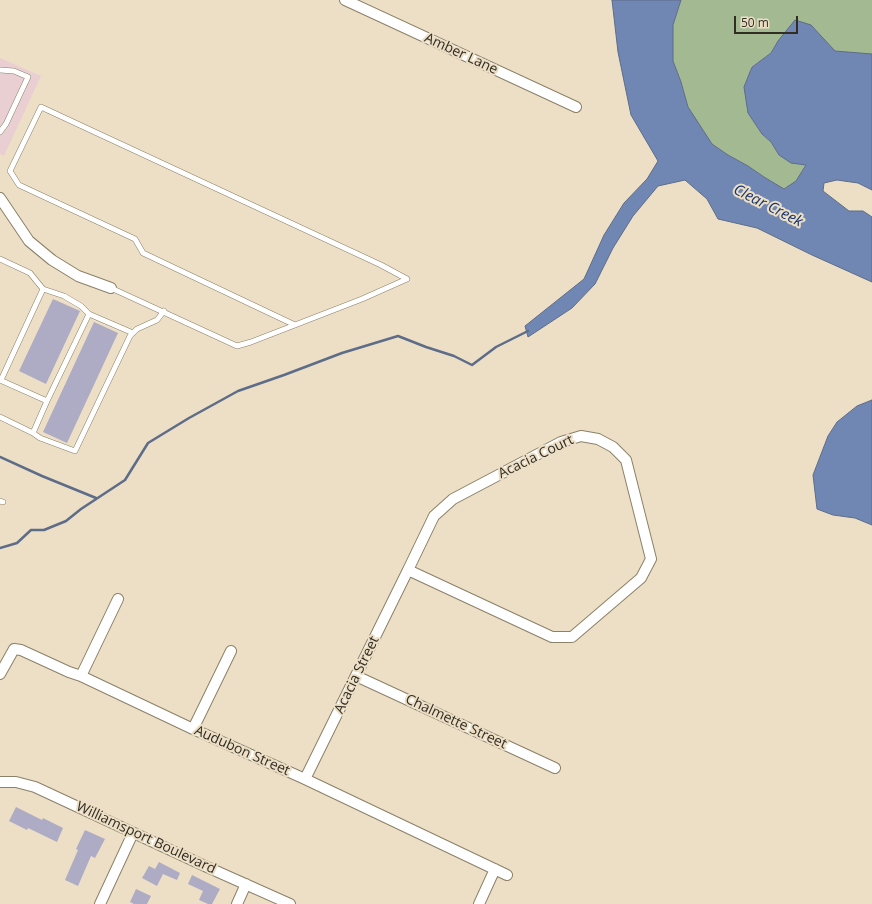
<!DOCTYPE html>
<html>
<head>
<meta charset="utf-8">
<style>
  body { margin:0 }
  #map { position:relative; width:872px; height:904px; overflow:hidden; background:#ecdfc6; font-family:"Open Sans",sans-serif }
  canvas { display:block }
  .scale { position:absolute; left:734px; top:16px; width:64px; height:18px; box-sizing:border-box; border:2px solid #322d23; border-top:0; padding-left:5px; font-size:12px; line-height:14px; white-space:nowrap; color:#322d23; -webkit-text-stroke:3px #ecdfc6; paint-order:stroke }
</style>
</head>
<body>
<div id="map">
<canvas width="872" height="904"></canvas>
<div class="scale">50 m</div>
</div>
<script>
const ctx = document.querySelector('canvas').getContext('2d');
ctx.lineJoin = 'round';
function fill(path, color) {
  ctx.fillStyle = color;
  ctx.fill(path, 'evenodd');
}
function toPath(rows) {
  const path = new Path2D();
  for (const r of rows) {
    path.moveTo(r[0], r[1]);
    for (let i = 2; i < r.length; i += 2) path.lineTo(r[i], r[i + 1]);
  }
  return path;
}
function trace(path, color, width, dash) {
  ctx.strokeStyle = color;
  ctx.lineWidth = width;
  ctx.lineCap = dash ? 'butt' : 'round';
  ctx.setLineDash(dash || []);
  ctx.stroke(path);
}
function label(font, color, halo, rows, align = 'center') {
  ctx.font = font + ' "Open Sans",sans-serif';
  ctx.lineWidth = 4;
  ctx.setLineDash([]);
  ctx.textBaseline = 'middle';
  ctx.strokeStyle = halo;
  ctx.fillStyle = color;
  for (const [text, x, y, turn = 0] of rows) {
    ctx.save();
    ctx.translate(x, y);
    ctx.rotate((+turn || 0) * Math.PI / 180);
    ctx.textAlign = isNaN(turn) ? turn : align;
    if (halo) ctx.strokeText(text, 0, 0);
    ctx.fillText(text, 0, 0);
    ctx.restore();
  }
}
fill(toPath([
  [0,58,41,76,4,156,0,154]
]), '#eacfd2');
fill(toPath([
  [681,0,872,0,872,54,835,52,811,25,778,41,771,53,751,67,748,113,762,134,771,142,779,155,806,165,796,182,784,189,764,177,748,166,728,155,712,144,698,125,688,107,682,85,673,61,673,25]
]), '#a2b992');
const water = toPath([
  [612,0,681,0,673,25,673,61,681,82,688,107,712,144,728,155,748,166,764,177,784,189,796,181,806,165,791,163,779,155,771,142,762,134,748,113,744,87,752,67,771,53,778,41,795,20,811,25,835,51,872,54,872,190,858,183,837,180,824,183,823,191,849,211,863,211,872,217,872,282,812,255,757,228,718,219,707,199,685,180,658,186,633,216,613,248,595,284,572,308,528,337,525,326,584,279,604,235,624,203,647,179,658,161,631,115,618,52,612,0],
  [872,400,872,525,855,518,833,515,817,509,813,475,828,436,837,422,857,406,872,400]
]);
fill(water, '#7087b3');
trace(water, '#5d6c88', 1);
trace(toPath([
  [0,457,42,476,96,498],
  [0,548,17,543,31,530,44,530,66,521,81,509,125,480,148,443,189,418,238,391,284,375,342,353,398,336,426,347,454,356,472,365,496,347,528,331]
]), '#5d6c88', 2.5);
fill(toPath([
  [53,299,80,311,46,384,19,371],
  [94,322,118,333,67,443,43,432],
  [16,807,42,820,43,818,63,828,57,842,28,828,27,830,9,821],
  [85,830,105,839,95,858,91,856,78,886,65,880,78,850,76,849],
  [159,862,180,873,177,880,163,874,157,886,142,878,149,866,155,869],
  [192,875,220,889,212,904,208,904,199,900,203,891,188,884],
  [136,889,151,896,147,904,134,904,130,902]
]), '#aeabc4');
const lane = toPath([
  [0,70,14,71,28,77,6,124,0,132],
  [0,259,30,273,43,289],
  [111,288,237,346,251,342,362,299,407,279,381,265,41,107,10,171,19,185,135,239,143,253,295,325],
  [0,380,47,401,33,433,40,438,75,451,130,336,137,329,157,320,164,311],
  [1,380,43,289,64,296,81,306,89,314,133,333],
  [47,401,89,314],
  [0,417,33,433],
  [0,501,3,502]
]);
const street = toPath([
  [345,0,576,107],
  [0,198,29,241,52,260,78,276,111,288],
  [581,436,598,439,613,447,626,460,651,559,641,578,572,637,552,637,408,570,434,516,453,499,561,442,581,436],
  [0,674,14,649,21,650,69,672,81,676,193,729,305,779,507,875],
  [81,676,118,599],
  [356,676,555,768],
  [193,729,231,651],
  [305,779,408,570],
  [0,782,16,782,35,787,207,867,290,904],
  [100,904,133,833],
  [237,904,246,884],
  [479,904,495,869]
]);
trace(lane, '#8b8068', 6);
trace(street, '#8b8068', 12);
trace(lane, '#fff', 5);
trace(street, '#fff', 10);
label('14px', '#322d23', '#ecdfc6', [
  ["Amber Lane",461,54,25],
  ["Acacia Court",536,457,-26],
  ["Acacia Street",357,675,-64],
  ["Chalmette Street",456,722,25],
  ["Audubon Street",242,751,24],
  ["Williamsport Boulevard",146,838,25]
]);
label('italic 15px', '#1b366d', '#ecdfc6', [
  ["Clear Creek",768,206,27]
]);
</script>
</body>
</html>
